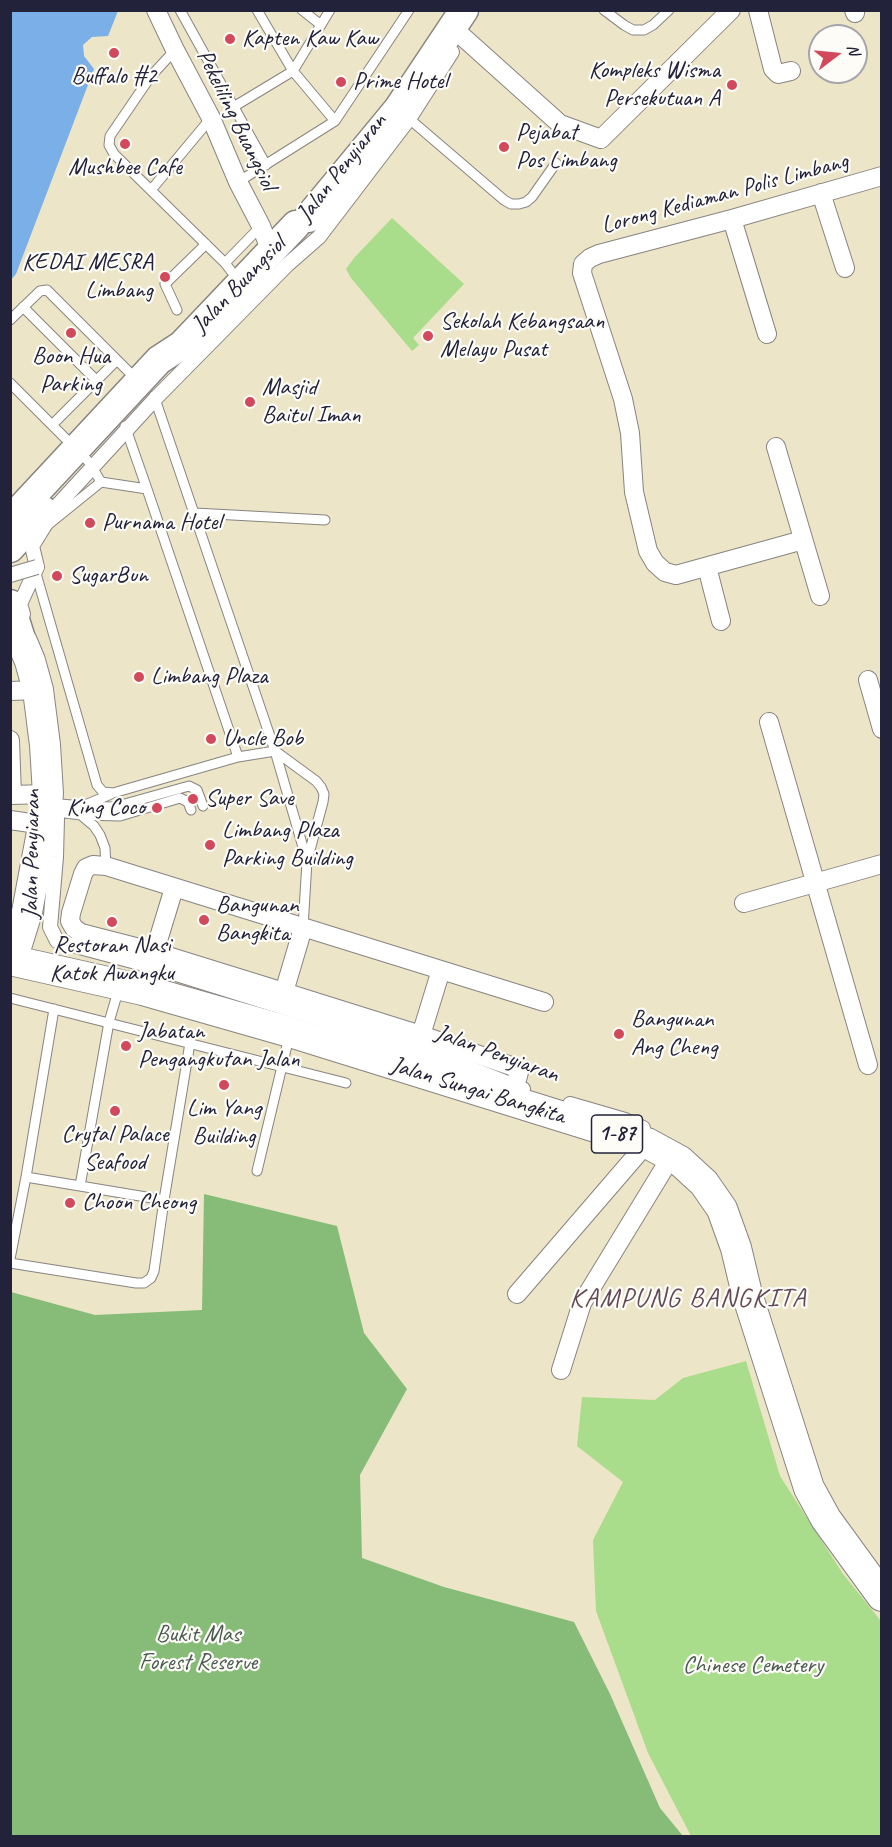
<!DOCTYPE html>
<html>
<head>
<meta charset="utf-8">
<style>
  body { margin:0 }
  #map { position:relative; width:892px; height:1847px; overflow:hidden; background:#ede5c7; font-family:Caveat,sans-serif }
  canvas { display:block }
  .frame { position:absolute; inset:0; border:12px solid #22223b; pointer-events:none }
  .north { position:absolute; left:808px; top:24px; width:60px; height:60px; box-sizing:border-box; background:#fdfcf7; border:2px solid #a5a5ac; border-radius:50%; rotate:74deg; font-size:16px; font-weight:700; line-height:24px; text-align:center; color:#22223b }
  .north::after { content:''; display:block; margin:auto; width:21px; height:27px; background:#d1495b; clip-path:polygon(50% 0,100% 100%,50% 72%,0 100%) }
</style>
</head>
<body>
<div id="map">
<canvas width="892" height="1847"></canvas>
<div class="frame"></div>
<div class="north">N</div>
</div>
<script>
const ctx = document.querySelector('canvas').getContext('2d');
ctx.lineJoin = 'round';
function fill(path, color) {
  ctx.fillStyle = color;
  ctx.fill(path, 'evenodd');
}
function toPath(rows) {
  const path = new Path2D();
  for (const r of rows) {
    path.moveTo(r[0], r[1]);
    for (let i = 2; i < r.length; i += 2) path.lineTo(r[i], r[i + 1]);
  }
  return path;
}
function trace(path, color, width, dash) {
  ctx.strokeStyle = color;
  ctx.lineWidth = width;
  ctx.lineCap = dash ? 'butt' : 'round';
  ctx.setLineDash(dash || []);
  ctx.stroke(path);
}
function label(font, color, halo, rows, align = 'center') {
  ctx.font = font + ' Caveat,sans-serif';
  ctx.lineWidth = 4.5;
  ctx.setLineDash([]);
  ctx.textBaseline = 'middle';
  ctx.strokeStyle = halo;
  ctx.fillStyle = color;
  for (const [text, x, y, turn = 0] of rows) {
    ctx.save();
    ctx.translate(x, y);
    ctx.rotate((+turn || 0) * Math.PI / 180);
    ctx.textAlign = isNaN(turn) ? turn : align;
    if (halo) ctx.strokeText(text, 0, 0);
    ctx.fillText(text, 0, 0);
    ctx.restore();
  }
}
fill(toPath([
  [392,218,464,284,413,338,419,345,412,351,351,278,346,269,354,258],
  [746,1361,780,1476,843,1574,881,1621,881,1836,691,1836,648,1753,596,1611,593,1540,623,1482,577,1446,582,1397,655,1400,683,1378]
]), '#a9dc8b');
fill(toPath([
  [204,1194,337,1226,364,1333,407,1389,360,1475,362,1558,444,1587,574,1622,610,1694,660,1808,683,1836,11,1836,11,1292,95,1315,202,1310]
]), '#86bc77');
fill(toPath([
  [11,10,118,11,108,36,92,37,83,45,84,56,94,69,16,274,11,280]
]), '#7bafe8');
trace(toPath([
  [10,13,13,10]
]), '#465a80', 1.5, [8, 6]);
const service = toPath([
  [180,10,266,165],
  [257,10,293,71,335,121],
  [302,10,321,25],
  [604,10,624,25,633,30,644,30,653,25,669,10],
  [175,50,151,76,110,136,109,145,114,154,225,263,238,280],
  [235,106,293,71,330,10],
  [406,116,504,200,511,204,519,204,526,202,532,197,556,163],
  [238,182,335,121,409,10],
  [151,190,211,118],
  [225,263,261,226],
  [23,307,96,380],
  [177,310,165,284,206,244],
  [10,320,40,291,47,290,136,379],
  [10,383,89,462,101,482],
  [154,396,275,751,307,861],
  [52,425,117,360],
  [125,426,147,489],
  [195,513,325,520],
  [49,524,101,482,147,489,238,757],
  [35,570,97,785,103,792,113,793,238,757,275,751,316,781,321,787,324,794,323,802,307,861,303,928],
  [49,803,83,806,111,794],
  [83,806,114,807,189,786,197,790,203,806],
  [49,811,81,815,120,816,180,798,188,802,191,810],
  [81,815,94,826,100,835,105,848,106,866],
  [10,998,346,1083],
  [257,1171,289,1037],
  [26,1177,164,1200],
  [80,1186,109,1022,119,988],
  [10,1259,26,1177,54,1009],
  [10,1263,136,1283,144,1283,151,1278,154,1271,164,1200,190,1043]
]);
const pedestrian = toPath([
  [23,614,20,604,37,567,32,546,56,507,155,399,287,265,319,237,409,119,452,52],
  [57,818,56,857,50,927,57,941,151,966,439,1056,523,1089],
  [570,1104,625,1120,643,1128]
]);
const minor = toPath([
  [156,10,175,50,211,118,238,182,261,226,271,252],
  [758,10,773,69,778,74,791,71],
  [854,10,855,13],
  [453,28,560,124,601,139,731,10],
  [821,193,845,268],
  [732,219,767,334],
  [776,447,820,596],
  [803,540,676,575,665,572,655,563,648,551,634,492,630,433,623,399,582,273,583,264,590,258,599,254,732,219,882,176],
  [707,567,721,621],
  [868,680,882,729],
  [10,691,38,690],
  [769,722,868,1065],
  [10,740,12,795],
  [10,795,48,794],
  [10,820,44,825],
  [744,903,882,864],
  [441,970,544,1002],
  [143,990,174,888],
  [284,992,303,928],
  [410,1069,421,1035,441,970,106,866,93,865,86,868,83,874,71,913,70,921,74,928,81,933,155,952,284,992,421,1035,514,1067,519,1072,518,1076,510,1101],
  [517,1294,647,1143],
  [561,1370,582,1303,671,1157]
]);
const primary = toPath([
  [308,218,398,109,464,10],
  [10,520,159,360,182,345,296,225],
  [10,548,44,511],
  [10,604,22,642]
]);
const trunk = toPath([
  [10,627,22,642,30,661,38,690,45,745,48,794,46,811,27,912,12,960],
  [10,960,143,990,290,1032,647,1143,680,1161,704,1183,722,1209,736,1248,747,1294,809,1488,826,1519,882,1596]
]);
trace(service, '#888481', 11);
trace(pedestrian, '#888481', 16);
trace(minor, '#888481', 20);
trace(primary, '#888481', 31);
trace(trunk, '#888481', 32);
trace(service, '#fff', 9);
trace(pedestrian, '#fff', 14);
trace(minor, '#fff', 18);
trace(primary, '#fff', 28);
trace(trunk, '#fff', 30);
const pedestrianBridge = toPath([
  [10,575,37,567]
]);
trace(pedestrianBridge, '#888481', 16, []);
trace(pedestrianBridge, '#fff', 14);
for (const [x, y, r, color] of [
  [230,39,6,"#d1495b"],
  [114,53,6,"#d1495b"],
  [341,82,6,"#d1495b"],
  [732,85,6,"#d1495b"],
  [125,144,6,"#d1495b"],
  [504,147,6,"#d1495b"],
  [165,277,6,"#d1495b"],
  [71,333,6,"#d1495b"],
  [428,336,6,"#d1495b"],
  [250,402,6,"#d1495b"],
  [90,523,6,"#d1495b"],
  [57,576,6,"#d1495b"],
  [139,677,6,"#d1495b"],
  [211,739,6,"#d1495b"],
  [193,799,6,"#d1495b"],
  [157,808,6,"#d1495b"],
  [210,845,6,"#d1495b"],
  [204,920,6,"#d1495b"],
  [112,922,6,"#d1495b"],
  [619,1034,6,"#d1495b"],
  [126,1046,6,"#d1495b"],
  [224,1085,6,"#d1495b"],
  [115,1111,6,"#d1495b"],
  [70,1203,6,"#d1495b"]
]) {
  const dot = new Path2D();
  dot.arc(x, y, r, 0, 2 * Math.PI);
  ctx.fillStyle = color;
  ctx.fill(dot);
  trace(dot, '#fdfcf7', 2);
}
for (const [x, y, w] of [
  [617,1134,51]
]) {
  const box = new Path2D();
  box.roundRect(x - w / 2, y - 19, w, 38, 4.5);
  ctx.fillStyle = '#fdfcf7';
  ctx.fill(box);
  trace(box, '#22223b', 1.5);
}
label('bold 22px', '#22223b', null, [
  ["1-87",617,1134]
]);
label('24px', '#22223b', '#fdfcf7', [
  ["Kapten Kaw Kaw",242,39],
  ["Kompleks Wisma",720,71,"right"],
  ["Persekutuan A",720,99,"right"],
  ["Buffalo #2",114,77,"center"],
  ["Prime Hotel",353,82],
  ["Pejabat",516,133],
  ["Pos Limbang",516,161],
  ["Mushbee Cafe",125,168,"center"],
  ["KEDAI MESRA",153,263,"right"],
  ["Limbang",153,291,"right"],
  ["Sekolah Kebangsaan",440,322],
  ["Melayu Pusat",440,350],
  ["Boon Hua",71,357,"center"],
  ["Parking",71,385,"center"],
  ["Masjid",262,388],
  ["Baitul Iman",262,416],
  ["Purnama Hotel",102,523],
  ["SugarBun",69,576],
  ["Limbang Plaza",151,677],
  ["Uncle Bob",223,739],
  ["Super Save",205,799],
  ["King Coco",145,808,"right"],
  ["Limbang Plaza",222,831],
  ["Parking Building",222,859],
  ["Bangunan",216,906],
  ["Bangkita",216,934],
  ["Restoran Nasi",112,946,"center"],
  ["Katok Awangku",112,974,"center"],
  ["Bangunan",631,1020],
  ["Ang Cheng",631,1048],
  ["Jabatan",138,1032],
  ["Pengangkutan Jalan",138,1060],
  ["Lim Yang",224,1109,"center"],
  ["Building",224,1137,"center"],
  ["Crytal Palace",115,1135,"center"],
  ["Seafood",115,1163,"center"],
  ["Choon Cheong",82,1203]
], 'left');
label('24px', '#22223b', '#fdfcf7', [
  ["Pekeliling Buangsiol",236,120,64],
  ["Jalan Penyiaran",342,168,-52],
  ["Lorong Kediaman Polis Limbang",725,194,-15],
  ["Jalan Buangsiol",239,285,-46],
  ["Jalan Penyiaran",32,854,-89],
  ["Jalan Penyiaran",497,1054,20],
  ["Jalan Sungai Bangkita",478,1091,17]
]);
label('24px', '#4a5a53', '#fdfcf7', [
  ["Bukit Mas",198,1635],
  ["Forest Reserve",198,1663],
  ["Chinese Cemetery",753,1666]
]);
ctx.letterSpacing = '1.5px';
label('27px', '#634957', '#fdfcf7', [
  ["KAMPUNG BANGKITA",688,1299]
]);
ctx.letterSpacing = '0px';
</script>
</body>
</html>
